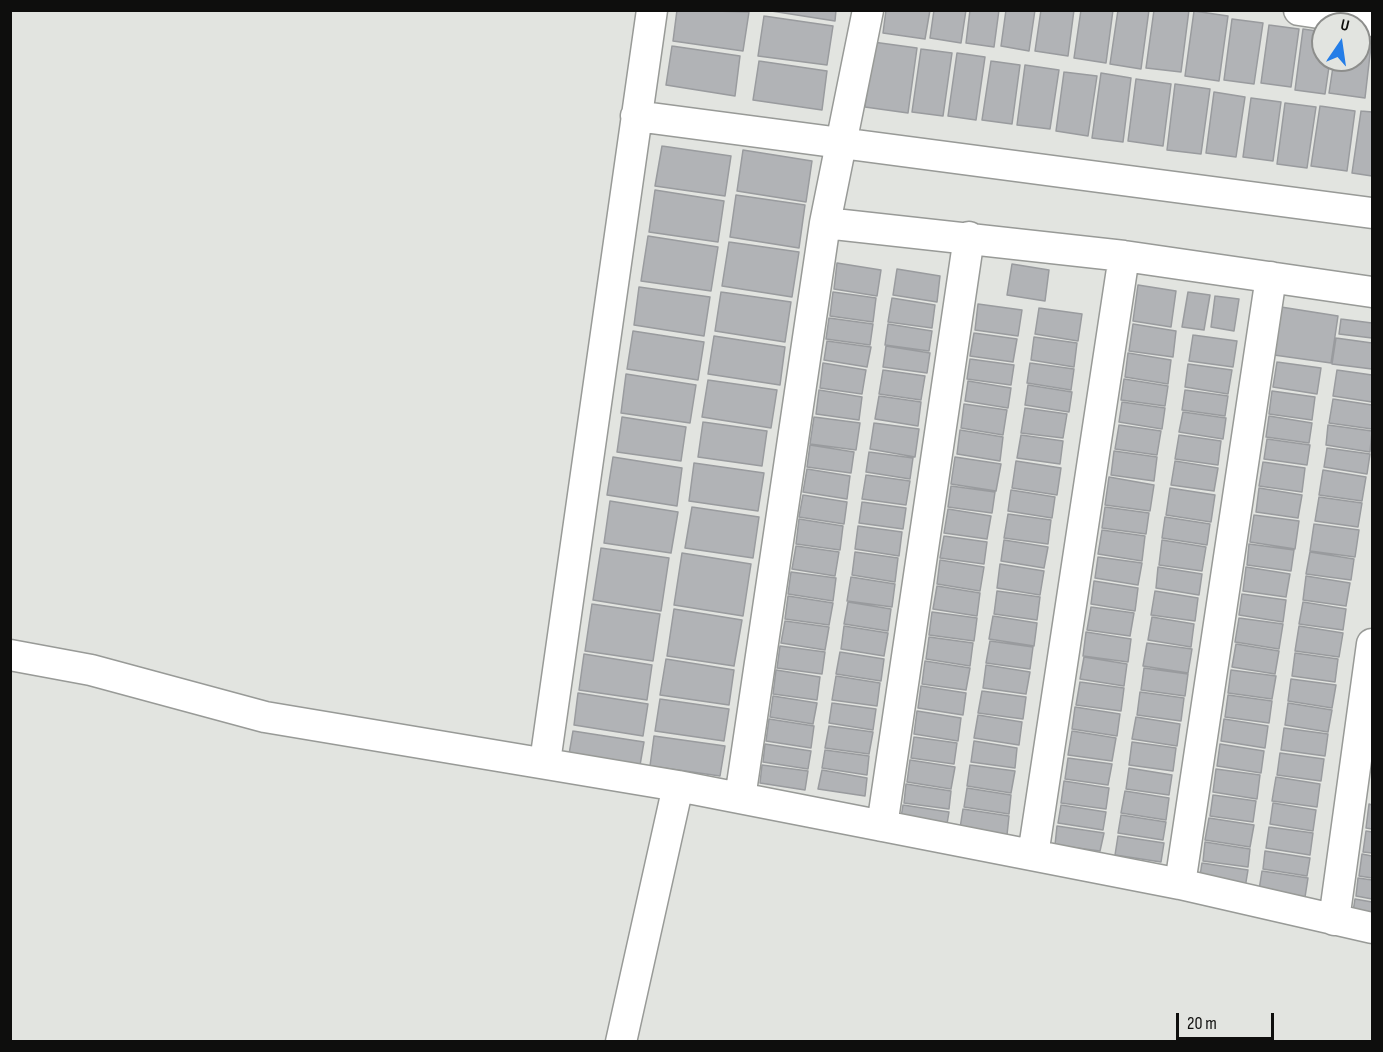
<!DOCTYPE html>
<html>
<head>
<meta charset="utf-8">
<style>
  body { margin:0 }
  #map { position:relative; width:1383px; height:1052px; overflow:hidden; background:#e2e4e0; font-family:"Sofia Sans Condensed",sans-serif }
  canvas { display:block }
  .frame { position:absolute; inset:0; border:12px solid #0e0e0d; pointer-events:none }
  .north { position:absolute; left:1311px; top:12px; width:60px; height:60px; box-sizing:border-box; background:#e2e4e0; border:2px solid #8d8e8c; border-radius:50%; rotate:13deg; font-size:16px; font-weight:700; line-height:24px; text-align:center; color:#0e0e0d }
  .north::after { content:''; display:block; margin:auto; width:21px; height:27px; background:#247de7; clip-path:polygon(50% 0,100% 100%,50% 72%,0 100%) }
  .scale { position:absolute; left:1176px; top:1013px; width:98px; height:27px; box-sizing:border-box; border:3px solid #0e0e0d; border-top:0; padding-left:8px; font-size:18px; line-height:21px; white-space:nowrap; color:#0e0e0d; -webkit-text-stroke:4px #e2e4e0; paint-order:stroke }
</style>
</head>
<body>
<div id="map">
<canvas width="1383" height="1052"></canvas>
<div class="frame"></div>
<div class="north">U</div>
<div class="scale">20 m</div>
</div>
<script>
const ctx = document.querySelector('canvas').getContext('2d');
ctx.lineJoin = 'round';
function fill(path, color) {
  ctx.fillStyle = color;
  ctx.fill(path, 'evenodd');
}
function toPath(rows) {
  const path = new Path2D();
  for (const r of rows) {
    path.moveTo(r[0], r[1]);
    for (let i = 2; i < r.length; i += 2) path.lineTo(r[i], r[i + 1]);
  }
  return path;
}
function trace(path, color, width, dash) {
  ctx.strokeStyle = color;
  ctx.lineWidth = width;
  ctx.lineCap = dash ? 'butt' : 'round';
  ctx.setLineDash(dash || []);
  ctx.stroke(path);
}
const building = toPath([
  [677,10,749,12,743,51,673,41,677,10],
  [765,10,836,10,835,21,765,10],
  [886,10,930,10,925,39,883,33,886,10],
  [934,10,966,10,961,43,930,38,934,10],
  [970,10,999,10,994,47,966,43,970,10],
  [1006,10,1035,10,1029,51,1001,46,1006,10],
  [1041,10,1074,10,1068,56,1035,51,1041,10],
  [1081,10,1113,10,1106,63,1074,58,1081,10],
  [1118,10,1149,10,1141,69,1110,64,1118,10],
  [1154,10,1189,10,1181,72,1146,68,1154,10],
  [1194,11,1228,16,1219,81,1185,76,1194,11],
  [764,16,833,26,827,65,758,56,764,16],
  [1232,19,1263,23,1254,84,1224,80,1232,19],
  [1269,25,1299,29,1291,87,1261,83,1269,25],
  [1303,29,1323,32,1323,60,1330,60,1325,94,1295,90,1303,29],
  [1359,35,1372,37,1365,98,1329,93,1334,60,1359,60,1359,35],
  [873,42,917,48,908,113,865,107,873,42],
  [672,46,740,56,735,96,666,85,672,46],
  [921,49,952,53,943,116,912,112,921,49],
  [957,53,985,57,976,120,948,116,957,53],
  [759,61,827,71,822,110,753,100,759,61],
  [991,61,1020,65,1012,124,982,120,991,61],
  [1025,65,1059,70,1050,129,1017,125,1025,65],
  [1064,72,1097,76,1088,136,1056,131,1064,72],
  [1101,73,1131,78,1123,142,1092,138,1101,73],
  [1136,79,1171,84,1163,146,1128,141,1136,79],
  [1175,84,1210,89,1201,154,1167,150,1175,84],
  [1214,92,1245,97,1236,157,1206,153,1214,92],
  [1251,98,1281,102,1273,161,1243,157,1251,98],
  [1285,103,1316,107,1307,168,1277,164,1285,103],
  [1320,106,1355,111,1347,171,1311,166,1320,106],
  [1361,111,1372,112,1372,176,1352,173,1361,111],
  [662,146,731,156,725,196,655,186,662,146],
  [743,150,812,161,806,202,737,191,743,150],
  [655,190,724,201,718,242,649,232,655,190],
  [736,195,805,205,799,248,730,237,736,195],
  [648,236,718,247,711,291,641,281,648,236],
  [729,242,799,252,792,297,722,286,729,242],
  [837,263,881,270,877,296,834,289,837,263],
  [1012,264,1049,270,1045,301,1007,295,1012,264],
  [897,269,940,276,937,302,893,295,897,269],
  [1138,285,1176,291,1171,327,1133,321,1138,285],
  [639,287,710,297,704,336,634,325,639,287],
  [721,292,791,302,785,342,715,331,721,292],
  [833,292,876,298,873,322,830,316,833,292],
  [1188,292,1210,295,1204,330,1182,327,1188,292],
  [1215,296,1239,299,1234,331,1211,327,1215,296],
  [892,298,935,305,932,328,888,322,892,298],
  [978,304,1022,310,1018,336,975,330,978,304],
  [1281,307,1338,316,1331,363,1274,355,1281,307],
  [1039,308,1082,314,1078,341,1035,334,1039,308],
  [829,318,873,324,870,345,826,339,829,318],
  [1341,319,1372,323,1372,338,1339,334,1341,319],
  [888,324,932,331,929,351,885,345,888,324],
  [1133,324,1176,331,1173,357,1129,351,1133,324],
  [633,331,704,342,698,380,627,369,633,331],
  [974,333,1017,339,1013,362,970,356,974,333],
  [1193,335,1237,341,1233,367,1189,361,1193,335],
  [714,336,785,347,780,385,708,374,714,336],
  [1034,337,1077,343,1074,367,1031,360,1034,337],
  [1336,338,1372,343,1372,369,1332,364,1336,338],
  [827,341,871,347,867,367,824,360,827,341],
  [886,346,930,353,927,373,883,367,886,346],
  [1128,353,1171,360,1168,384,1125,377,1128,353],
  [970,359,1014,365,1011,385,967,379,970,359],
  [1277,362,1321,368,1317,394,1273,387,1277,362],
  [823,363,866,370,862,394,820,388,823,363],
  [1030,363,1074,369,1071,390,1027,383,1030,363],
  [1188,364,1232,370,1228,394,1185,387,1188,364],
  [883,370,925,376,921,400,879,394,883,370],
  [1337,370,1372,375,1372,402,1333,396,1337,370],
  [626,374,696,385,690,423,621,413,626,374],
  [1124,379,1168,386,1165,406,1121,400,1124,379],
  [708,380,777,390,771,428,702,417,708,380],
  [968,381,1011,388,1008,408,965,401,968,381],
  [1028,385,1072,392,1069,412,1025,405,1028,385],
  [819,390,862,397,859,420,816,414,819,390],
  [1185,390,1228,396,1225,416,1182,410,1185,390],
  [1272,391,1315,397,1312,420,1269,414,1272,391],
  [879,396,921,402,918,426,875,419,879,396],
  [1333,399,1372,405,1372,429,1329,423,1333,399],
  [1122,402,1165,408,1162,429,1119,422,1122,402],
  [964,404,1007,410,1003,435,961,428,964,404],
  [1025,408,1067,414,1063,438,1021,433,1025,408],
  [1183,412,1226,418,1223,439,1179,432,1183,412],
  [1269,416,1312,423,1309,443,1266,437,1269,416],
  [622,417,686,427,681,461,617,452,622,417],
  [814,417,860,423,856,450,810,444,814,417],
  [703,422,767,431,762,466,698,457,703,422],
  [874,423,919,429,915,457,870,449,874,423],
  [1119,425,1161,431,1157,455,1115,449,1119,425],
  [1328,425,1372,431,1370,452,1326,445,1328,425],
  [960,430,1003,437,1000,461,957,454,960,430],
  [1021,435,1063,441,1060,464,1017,458,1021,435],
  [1179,435,1221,441,1218,465,1175,459,1179,435],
  [1267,439,1310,445,1307,465,1264,459,1267,439],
  [810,445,854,452,851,473,807,467,810,445],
  [1327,448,1370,454,1367,474,1324,467,1327,448],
  [1114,451,1157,457,1154,481,1111,475,1114,451],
  [869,452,913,458,910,479,866,472,869,452],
  [613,457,682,468,677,506,607,495,613,457],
  [955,457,1001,464,996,491,951,484,955,457],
  [1016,461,1061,468,1057,495,1012,488,1016,461],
  [1175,461,1218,468,1214,491,1171,485,1175,461],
  [1263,462,1305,468,1302,492,1259,486,1263,462],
  [694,463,764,473,758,511,689,501,694,463],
  [807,469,850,476,847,499,803,492,807,469],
  [1323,470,1366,477,1362,501,1319,495,1323,470],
  [866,475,910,481,906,505,862,499,866,475],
  [1109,477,1154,485,1150,511,1105,505,1109,477],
  [951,486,995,492,992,513,948,507,951,486],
  [1170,488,1215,495,1211,522,1166,515,1170,488],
  [1259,488,1302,495,1298,518,1256,512,1259,488],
  [1011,490,1055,497,1052,518,1008,511,1011,490],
  [803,495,847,502,844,524,799,517,803,495],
  [1319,497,1362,503,1358,527,1315,521,1319,497],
  [610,501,678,512,671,553,604,543,610,501],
  [862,502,906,508,903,529,859,523,862,502],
  [692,507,759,517,753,558,685,548,692,507],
  [1105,507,1149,513,1146,534,1102,528,1105,507],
  [948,509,991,516,987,539,944,533,948,509],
  [1008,514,1051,520,1048,544,1004,538,1008,514],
  [1254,515,1299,521,1295,549,1250,542,1254,515],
  [1165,517,1210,524,1207,545,1162,538,1165,517],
  [799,519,843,526,840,550,796,544,799,519],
  [1314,524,1359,530,1355,557,1310,551,1314,524],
  [858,526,902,532,899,556,855,549,858,526],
  [1102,530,1145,536,1142,561,1098,554,1102,530],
  [944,536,987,542,984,564,940,558,944,536],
  [1004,540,1048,547,1044,568,1001,561,1004,540],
  [1162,540,1206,547,1202,571,1159,565,1162,540],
  [1249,544,1294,550,1291,571,1247,565,1249,544],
  [796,546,839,552,835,576,792,569,796,546],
  [601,548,669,558,661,611,593,600,601,548],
  [855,552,898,558,895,582,852,575,855,552],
  [1310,552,1354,559,1351,580,1306,574,1310,552],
  [682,553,751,564,743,616,674,605,682,553],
  [1098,557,1142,563,1138,585,1095,578,1098,557],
  [940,560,984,567,980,591,937,584,940,560],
  [1000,564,1044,571,1040,595,997,588,1000,564],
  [1158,567,1202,574,1199,595,1156,588,1158,567],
  [1246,567,1290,574,1286,597,1243,591,1246,567],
  [791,572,836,578,833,601,788,594,791,572],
  [1306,576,1350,583,1346,606,1303,600,1306,576],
  [851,577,895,584,892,607,847,601,851,577],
  [1094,581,1138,588,1135,611,1091,604,1094,581],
  [937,586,980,593,977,616,933,609,937,586],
  [997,591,1040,597,1037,620,994,614,997,591],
  [1155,591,1198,598,1195,621,1151,615,1155,591],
  [1242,594,1286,600,1283,622,1239,615,1242,594],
  [788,596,833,603,829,625,785,619,788,596],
  [848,602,891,609,888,631,844,624,848,602],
  [1303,602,1346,609,1343,630,1299,624,1303,602],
  [592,604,660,614,653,661,585,651,592,604],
  [1091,607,1134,613,1130,636,1087,630,1091,607],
  [674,609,742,620,734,666,667,656,674,609],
  [932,612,977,618,974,641,929,635,932,612],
  [993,616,1037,623,1034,646,989,639,993,616],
  [1152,617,1194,624,1191,647,1148,640,1152,617],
  [1239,618,1283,624,1279,649,1235,642,1239,618],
  [785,621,829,627,825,650,781,643,785,621],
  [844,626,888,633,884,656,841,649,844,626],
  [1299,626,1343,633,1339,657,1295,651,1299,626],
  [1086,632,1131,639,1128,662,1083,656,1086,632],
  [929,637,973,643,970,666,926,659,929,637],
  [990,641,1033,647,1030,669,986,663,990,641],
  [1147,643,1192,649,1188,673,1143,666,1147,643],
  [1236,644,1279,651,1275,674,1232,667,1236,644],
  [780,646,825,652,822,674,777,668,780,646],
  [840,652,884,659,881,681,836,674,840,652],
  [1295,653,1338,659,1335,682,1292,676,1295,653],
  [584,654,652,665,647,700,579,690,584,654],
  [1084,657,1127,664,1124,686,1080,679,1084,657],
  [666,659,734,670,729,705,660,695,666,659],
  [925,661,970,668,966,690,922,684,925,661],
  [986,665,1030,672,1026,694,983,688,986,665],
  [1144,668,1188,674,1185,696,1141,690,1144,668],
  [776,670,820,677,817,700,773,694,776,670],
  [1231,670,1276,676,1272,699,1228,693,1231,670],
  [836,676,880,683,877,706,832,700,836,676],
  [1291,679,1336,685,1332,708,1288,701,1291,679],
  [1080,682,1124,688,1121,711,1076,705,1080,682],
  [921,686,966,693,963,715,918,708,921,686],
  [982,691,1026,697,1023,719,978,713,982,691],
  [1140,692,1184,698,1181,721,1137,715,1140,692],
  [578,693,648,704,643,736,574,725,578,693],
  [1228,695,1272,701,1269,723,1225,717,1228,695],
  [773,696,817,703,813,724,770,717,773,696],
  [660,699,729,709,724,741,655,731,660,699],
  [832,703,876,709,873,730,829,723,832,703],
  [1288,703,1332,710,1328,732,1285,725,1288,703],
  [1075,707,1120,714,1117,736,1072,729,1075,707],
  [917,711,961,718,958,741,914,734,917,711],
  [978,715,1022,722,1019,745,974,738,978,715],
  [1136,717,1180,724,1177,746,1132,739,1136,717],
  [769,719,814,726,811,748,766,741,769,719],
  [1224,719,1268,726,1265,748,1221,741,1224,719],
  [829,726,873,732,869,754,825,748,829,726],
  [1284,728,1328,734,1325,756,1281,750,1284,728],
  [573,731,644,742,639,771,568,760,573,731],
  [1072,731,1116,738,1112,761,1068,755,1072,731],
  [654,736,725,746,720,776,650,766,654,736],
  [914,737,957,743,954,764,911,758,914,737],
  [974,741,1017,748,1015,768,971,762,974,741],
  [1132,742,1176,748,1173,771,1129,765,1132,742],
  [765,744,811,751,808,769,763,762,765,744],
  [1220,744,1264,751,1261,773,1217,766,1220,744],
  [825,750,869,756,867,775,822,768,825,750],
  [1280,753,1324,759,1321,781,1277,775,1280,753],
  [1068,758,1112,764,1108,785,1065,779,1068,758],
  [910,760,955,767,951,789,907,782,910,760],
  [762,765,808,771,805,790,760,783,762,765],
  [970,765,1015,771,1011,793,967,786,970,765],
  [1129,768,1172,775,1169,795,1126,789,1129,768],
  [1216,769,1260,775,1257,799,1213,792,1216,769],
  [822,770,867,778,865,796,818,789,822,770],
  [1276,777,1320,784,1317,807,1272,801,1276,777],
  [1064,781,1109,788,1106,809,1061,803,1064,781],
  [906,784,951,791,949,809,904,803,906,784],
  [967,788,1011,795,1009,814,964,807,967,788],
  [1125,791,1169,798,1166,820,1121,813,1125,791],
  [1213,795,1256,801,1253,822,1210,816,1213,795],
  [1273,803,1316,810,1313,831,1270,824,1273,803],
  [1369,804,1372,805,1372,829,1366,828,1369,804],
  [903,805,949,812,946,830,900,824,903,805],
  [1061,805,1106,812,1103,830,1058,823,1061,805],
  [963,809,1009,816,1007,835,960,828,963,809],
  [1121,815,1166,822,1163,840,1118,833,1121,815],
  [1209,818,1254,825,1250,847,1205,840,1209,818],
  [1057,826,1104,833,1100,851,1055,845,1057,826],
  [1269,827,1313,833,1310,855,1266,848,1269,827],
  [1366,831,1372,832,1372,853,1363,852,1366,831],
  [1118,836,1164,843,1161,862,1115,855,1118,836],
  [1205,842,1250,849,1248,867,1203,861,1205,842],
  [1265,851,1310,858,1307,876,1263,869,1265,851],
  [1362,854,1372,856,1372,878,1359,876,1362,854],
  [1202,863,1248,870,1245,888,1199,882,1202,863],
  [1262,871,1308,878,1305,897,1259,890,1262,871],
  [1358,878,1372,880,1372,899,1356,896,1358,878],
  [1355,899,1372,902,1372,921,1352,918,1355,899]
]);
fill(building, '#b1b3b6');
trace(building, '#999b9e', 1.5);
const minor = toPath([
  [1299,10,1372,21],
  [636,116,1372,213],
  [825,223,1124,256,1372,292],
  [10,655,91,670,265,717,678,786,1180,884,1372,928],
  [545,762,652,10],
  [740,798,825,223,868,10],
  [882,826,969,237],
  [1033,855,1124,256],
  [1180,884,1271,277],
  [1334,920,1372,644],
  [621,1042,678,786]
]);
trace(minor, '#989a97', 33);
trace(minor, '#fff', 30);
</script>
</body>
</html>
